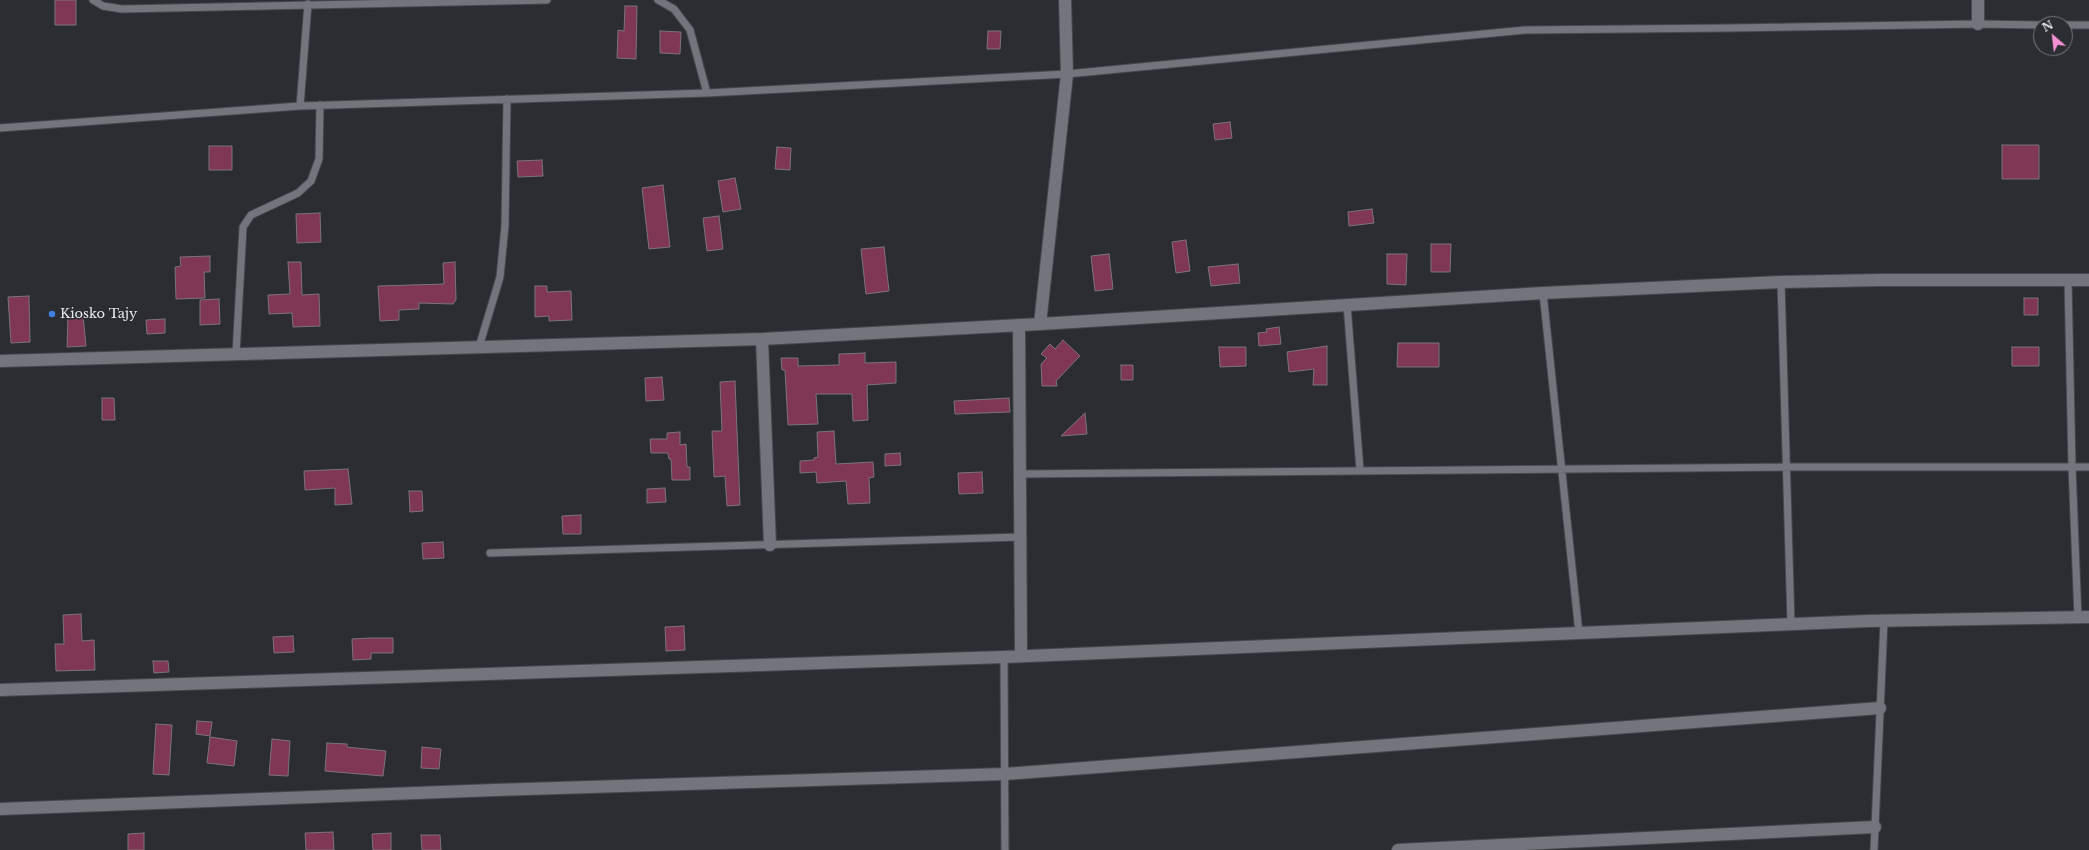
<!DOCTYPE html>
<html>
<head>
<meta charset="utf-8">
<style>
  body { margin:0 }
  #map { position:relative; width:2089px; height:850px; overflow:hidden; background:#2b2d33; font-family:"Libre Baskerville",serif }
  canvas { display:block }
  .north { position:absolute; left:2033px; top:16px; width:40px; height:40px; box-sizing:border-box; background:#2b2d33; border:1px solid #77797d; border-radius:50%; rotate:332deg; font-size:11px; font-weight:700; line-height:16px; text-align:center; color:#e8eaed }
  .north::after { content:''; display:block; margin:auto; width:14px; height:18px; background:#f491d3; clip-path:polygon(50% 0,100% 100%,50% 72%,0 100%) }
</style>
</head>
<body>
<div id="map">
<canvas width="2089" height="850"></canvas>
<div class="north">N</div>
</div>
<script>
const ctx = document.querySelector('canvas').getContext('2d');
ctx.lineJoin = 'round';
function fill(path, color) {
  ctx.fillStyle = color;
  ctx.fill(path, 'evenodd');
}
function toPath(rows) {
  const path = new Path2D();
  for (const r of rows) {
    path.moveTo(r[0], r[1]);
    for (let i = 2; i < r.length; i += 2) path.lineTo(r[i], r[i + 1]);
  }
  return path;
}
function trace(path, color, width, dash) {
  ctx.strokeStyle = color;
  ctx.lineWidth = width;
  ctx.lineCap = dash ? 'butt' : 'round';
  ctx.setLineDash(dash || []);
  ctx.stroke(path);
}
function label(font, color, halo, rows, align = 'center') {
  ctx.font = font + ' "Libre Baskerville",serif';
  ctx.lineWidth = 3;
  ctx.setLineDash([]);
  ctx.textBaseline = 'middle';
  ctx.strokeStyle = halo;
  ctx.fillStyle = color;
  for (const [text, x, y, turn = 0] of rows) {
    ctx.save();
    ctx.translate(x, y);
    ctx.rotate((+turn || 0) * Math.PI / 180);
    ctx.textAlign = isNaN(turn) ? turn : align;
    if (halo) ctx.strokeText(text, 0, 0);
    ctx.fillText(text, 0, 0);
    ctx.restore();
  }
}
const building = toPath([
  [55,0,76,0,76,25,55,25,55,0],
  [625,6,637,6,636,59,617,58,618,30,624,31,625,6],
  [660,31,681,32,680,54,660,53,660,31],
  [988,31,1001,31,1000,49,987,49,988,31],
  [1230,122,1232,138,1215,140,1213,124,1230,122],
  [2002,145,2039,145,2039,179,2002,179,2002,145],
  [209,146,232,146,232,170,209,170,209,146],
  [777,147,791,148,790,170,775,169,777,147],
  [542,160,543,176,518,177,517,161,542,160],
  [735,178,741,209,723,212,718,181,735,178],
  [663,185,670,247,649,249,642,188,663,185],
  [1372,209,1374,223,1349,226,1348,212,1372,209],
  [320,213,321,242,297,243,296,214,320,213],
  [719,216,723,249,707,251,703,218,719,216],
  [1186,240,1190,271,1176,273,1172,242,1186,240],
  [1431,244,1451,244,1450,272,1431,272,1431,244],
  [884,247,889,291,866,294,861,249,884,247],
  [1109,254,1113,289,1095,291,1091,256,1109,254],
  [1387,254,1407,254,1406,285,1387,284,1387,254],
  [210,256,210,272,204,272,205,298,176,299,175,267,181,266,180,257,210,256],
  [288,262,301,262,302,295,319,294,320,326,293,327,292,313,269,314,268,295,290,294,288,262],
  [455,262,456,300,453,304,419,303,419,309,399,310,399,320,380,321,378,286,444,284,443,263,455,262],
  [1238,264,1240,283,1211,286,1208,267,1238,264],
  [535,286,547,286,547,292,571,291,572,320,549,321,549,316,535,317,535,286],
  [29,296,30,342,11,343,8,297,29,296],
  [2024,298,2038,298,2038,315,2024,315,2024,298],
  [219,299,220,324,200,325,200,300,219,299],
  [68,315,83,315,86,346,67,347,68,315],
  [165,319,165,333,147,334,146,320,165,319],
  [1279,327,1281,344,1259,346,1258,333,1267,332,1266,329,1279,327],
  [1063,340,1080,356,1056,381,1057,386,1042,386,1041,364,1047,358,1041,354,1050,344,1055,349,1063,340],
  [1398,343,1439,343,1439,367,1397,367,1398,343],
  [1327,346,1327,385,1313,385,1314,369,1289,372,1287,352,1327,346],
  [1219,347,1246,347,1246,366,1220,367,1219,347],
  [2012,347,2039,347,2039,366,2012,366,2012,347],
  [865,353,865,363,896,362,896,383,867,385,868,420,853,421,852,394,816,394,818,424,788,425,785,370,782,370,781,358,798,358,798,366,839,365,839,354,865,353],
  [1121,365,1133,365,1133,380,1121,380,1121,365],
  [662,377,664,400,646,401,645,378,662,377],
  [735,381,740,505,727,506,725,476,714,477,712,431,722,431,720,382,735,381],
  [102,398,114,398,115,420,102,420,102,398],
  [1009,398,1010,412,955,414,954,401,1009,398],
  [1085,413,1087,434,1061,436,1085,413],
  [834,431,836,464,873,462,874,477,869,478,870,503,848,504,846,481,817,483,816,472,800,473,800,461,814,460,814,458,818,457,817,432,834,431],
  [680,432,680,445,686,444,687,467,690,467,690,480,672,480,671,459,669,459,668,453,651,453,650,439,667,439,667,433,680,432],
  [900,453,901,465,885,466,885,454,900,453],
  [348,469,352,504,335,505,335,488,305,490,304,471,348,469],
  [982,472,983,493,959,494,958,473,982,472],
  [665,488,666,502,647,503,647,489,665,488],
  [409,491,422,491,423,511,410,512,409,491],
  [581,515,581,534,563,534,562,516,581,515],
  [443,542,444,558,423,559,422,543,443,542],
  [81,614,82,641,94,640,95,670,56,671,55,644,64,644,63,615,81,614],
  [684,626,685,650,666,651,665,627,684,626],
  [293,636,294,652,274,653,273,637,293,636],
  [370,638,393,638,393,653,371,653,371,659,353,660,352,639,370,638],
  [153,661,168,661,169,672,154,673,153,661],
  [197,721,212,722,210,736,196,734,197,721],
  [156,724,172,725,169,775,153,774,156,724],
  [210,737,237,741,234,766,207,763,210,737],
  [272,739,290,741,288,776,269,775,272,739],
  [327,743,347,744,347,747,386,751,383,776,325,771,327,743],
  [422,747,441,749,439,769,421,768,422,747],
  [333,832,334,850,306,850,305,833,333,832],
  [144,833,144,850,128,850,128,834,144,833],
  [391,833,391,850,373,850,372,834,391,833],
  [421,835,440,835,441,850,422,850,421,835]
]);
fill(building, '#803756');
trace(building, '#7c7477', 1);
const lane = toPath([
  [93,0,103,6,122,9,547,0],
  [658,0,674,9,690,30,707,93],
  [2065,25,2089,25],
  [300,106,308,4],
  [0,128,300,106,707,93,1067,74,1525,30,1729,28,1978,24,2041,25],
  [2068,280,2072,467,2078,618],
  [1781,282,1791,624],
  [1543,293,1579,633],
  [1347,305,1360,470],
  [479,347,500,277,505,226,507,99],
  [236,354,243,227,251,215,298,193,311,181,319,159,320,105],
  [1020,474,1796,467,2089,467],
  [490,553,1020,537],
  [1004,657,1005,850],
  [1874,850,1884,621]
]);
const street = toPath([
  [1978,0,1978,24],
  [1040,324,1067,74,1065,0],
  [1019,325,1021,656],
  [762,339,770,545],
  [0,361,762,339,1040,324,1543,293,1781,282,1880,280,2089,280],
  [0,690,1004,657,1867,621,2089,617],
  [0,809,494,790,1005,774,1880,708],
  [1398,850,1875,827]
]);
trace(lane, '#47484d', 9);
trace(street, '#47484d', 14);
trace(lane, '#72757b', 7);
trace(street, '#72757b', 12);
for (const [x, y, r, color] of [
  [52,314,4,"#3f7fe0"]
]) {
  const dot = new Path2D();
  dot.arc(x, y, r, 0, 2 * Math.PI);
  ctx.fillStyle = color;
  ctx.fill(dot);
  trace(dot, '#2b2d33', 1.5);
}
label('13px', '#e8eaed', '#2b2d33', [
  ["Kiosko Tajy",60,314]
], 'left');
</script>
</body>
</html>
